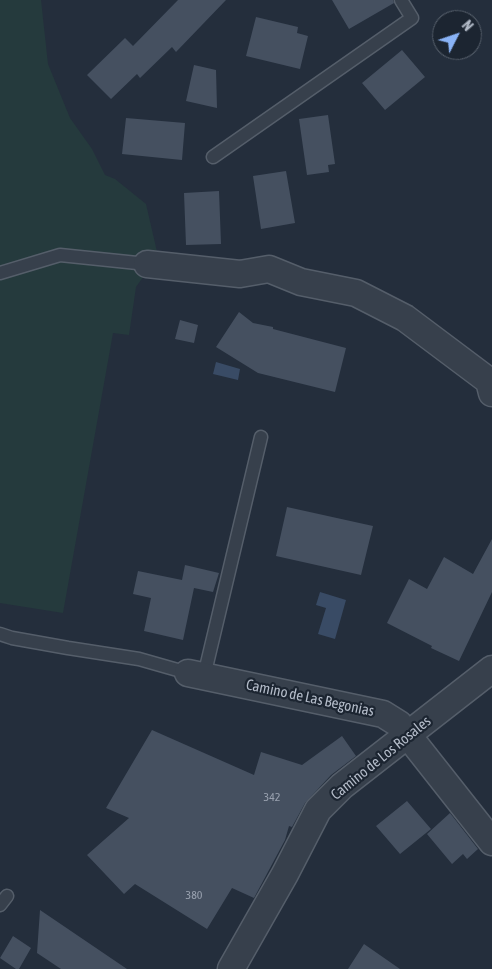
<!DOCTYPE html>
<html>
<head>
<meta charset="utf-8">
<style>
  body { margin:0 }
  #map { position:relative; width:492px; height:969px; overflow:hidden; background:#242e3c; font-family:"Asap Condensed",sans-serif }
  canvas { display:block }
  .north { position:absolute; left:432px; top:10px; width:50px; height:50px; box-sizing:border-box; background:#1c2531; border:1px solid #58616d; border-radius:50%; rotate:49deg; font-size:14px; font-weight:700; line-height:20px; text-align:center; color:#b3bbc8 }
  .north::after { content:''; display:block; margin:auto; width:18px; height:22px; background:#89b3f6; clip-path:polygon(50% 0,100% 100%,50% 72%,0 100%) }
</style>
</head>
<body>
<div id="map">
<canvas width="492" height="969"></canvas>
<div class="north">N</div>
</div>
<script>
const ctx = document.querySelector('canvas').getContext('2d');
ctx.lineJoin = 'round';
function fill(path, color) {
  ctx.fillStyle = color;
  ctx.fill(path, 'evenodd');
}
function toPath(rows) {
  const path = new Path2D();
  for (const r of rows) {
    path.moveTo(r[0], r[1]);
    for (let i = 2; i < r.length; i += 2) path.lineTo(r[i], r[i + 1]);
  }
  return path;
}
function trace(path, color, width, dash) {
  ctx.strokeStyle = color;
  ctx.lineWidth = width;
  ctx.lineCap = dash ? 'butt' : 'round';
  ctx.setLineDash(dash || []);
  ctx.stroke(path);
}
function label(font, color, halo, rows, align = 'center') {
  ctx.font = font + ' "Asap Condensed",sans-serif';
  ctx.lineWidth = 4.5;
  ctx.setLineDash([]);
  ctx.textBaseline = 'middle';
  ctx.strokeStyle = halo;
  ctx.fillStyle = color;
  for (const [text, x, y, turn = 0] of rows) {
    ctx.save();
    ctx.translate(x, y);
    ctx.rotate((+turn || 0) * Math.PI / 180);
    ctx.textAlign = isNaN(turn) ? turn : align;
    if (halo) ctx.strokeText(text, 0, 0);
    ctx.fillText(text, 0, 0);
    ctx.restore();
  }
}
fill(toPath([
  [0,0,41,0,48,64,70,118,92,149,105,175,115,179,146,204,158,256,136,287,129,335,113,333,63,613,0,603]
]), '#253a3d');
fill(toPath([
  [216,362,240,369,238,380,213,374],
  [320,592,346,600,335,639,318,634,326,608,316,605]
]), '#394b65');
fill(toPath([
  [178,0,226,0,176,52,172,47,140,78,137,74,111,99,87,75,125,38,133,46],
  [332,0,393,0,394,3,349,29],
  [256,17,298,27,297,33,308,36,300,69,246,56],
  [402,50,425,77,385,110,362,83],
  [194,65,216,70,217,108,186,101],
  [328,115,335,164,328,165,329,172,307,175,299,119],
  [126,118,185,123,182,160,122,154],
  [286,171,295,223,261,229,253,176],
  [219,191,221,244,186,245,184,193],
  [239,312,253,323,273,327,273,329,346,348,335,392,258,373,216,347],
  [180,320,198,325,194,343,175,339],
  [287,507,373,526,361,575,276,556],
  [492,539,492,592,459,661,431,648,432,646,387,623,409,579,427,589,444,557,473,574],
  [185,565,219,573,213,592,194,588,183,640,144,631,151,598,133,594,138,571,182,580],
  [152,730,254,775,261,752,302,765,342,736,356,756,331,775,305,803,292,827,289,826,285,840,254,898,232,888,207,929,135,884,124,894,87,855,129,818,106,808],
  [407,801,431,829,400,854,376,826],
  [450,813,478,849,467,859,463,854,452,864,427,834],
  [40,910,127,969,61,969,37,953],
  [13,936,31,948,19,969,16,969,0,958],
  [364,944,400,969,348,969]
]), '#455060');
const lane = toPath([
  [213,157,412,18,401,0],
  [0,273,60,255,147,264],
  [0,634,12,638,68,648,139,659,188,673],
  [204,676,261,437],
  [0,905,7,896]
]);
const street = toPath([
  [147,264,240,274,269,269,301,282,356,293,405,318,489,381,492,393],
  [188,673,383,714,399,724,492,842],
  [231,969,285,874,318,810,342,786,492,669]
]);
trace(lane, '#555e6a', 15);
trace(street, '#555e6a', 29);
trace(lane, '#37404c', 12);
trace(street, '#37404c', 26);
label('12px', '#98a0ae', null, [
  ["342",272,797],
  ["380",194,895]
]);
label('15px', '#b3bbc8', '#1c2531', [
  ["Camino de Las Begonias",310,698,12],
  ["Camino de Los Rosales",381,758,-39]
]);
</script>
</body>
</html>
